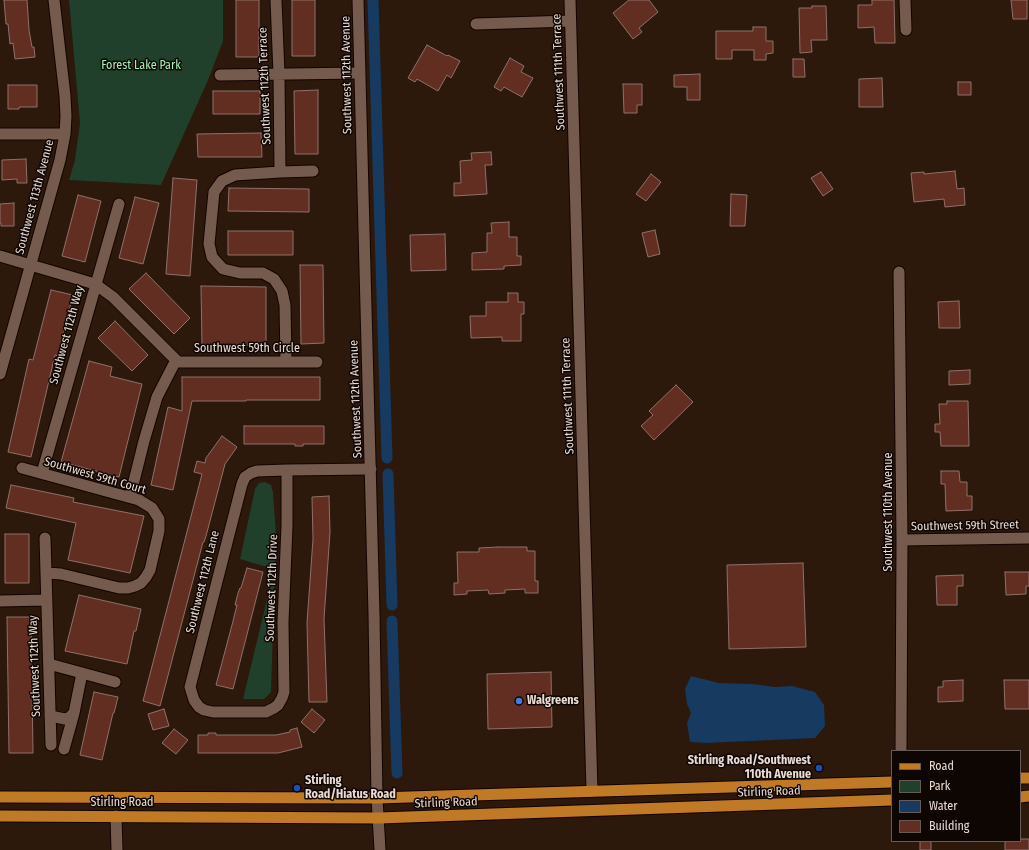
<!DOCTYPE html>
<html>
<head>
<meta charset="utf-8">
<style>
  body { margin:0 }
  #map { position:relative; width:1029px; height:850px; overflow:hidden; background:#2d180c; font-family:"Fira Sans Condensed",sans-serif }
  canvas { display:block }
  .legend { position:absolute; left:891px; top:750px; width:130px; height:92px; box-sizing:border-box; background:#0e0603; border:1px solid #665b56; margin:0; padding:5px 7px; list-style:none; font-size:12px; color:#eadbd3 }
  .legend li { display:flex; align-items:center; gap:8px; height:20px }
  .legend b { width:20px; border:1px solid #665b56 }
</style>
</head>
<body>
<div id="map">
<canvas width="1029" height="850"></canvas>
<ul class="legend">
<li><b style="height:5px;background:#c07a26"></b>Road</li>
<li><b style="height:11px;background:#20402b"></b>Park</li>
<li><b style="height:11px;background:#163a60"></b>Water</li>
<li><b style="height:11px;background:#622e21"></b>Building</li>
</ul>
</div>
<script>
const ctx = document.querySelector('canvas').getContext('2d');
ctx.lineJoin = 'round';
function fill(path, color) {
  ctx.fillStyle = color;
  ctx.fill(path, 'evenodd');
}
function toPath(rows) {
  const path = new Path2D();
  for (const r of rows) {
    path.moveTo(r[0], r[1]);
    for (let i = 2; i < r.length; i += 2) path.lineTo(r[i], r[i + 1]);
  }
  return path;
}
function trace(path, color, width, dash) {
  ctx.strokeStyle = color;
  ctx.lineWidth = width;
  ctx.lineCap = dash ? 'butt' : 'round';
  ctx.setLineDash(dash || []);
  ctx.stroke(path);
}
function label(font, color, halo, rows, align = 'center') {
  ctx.font = font + ' "Fira Sans Condensed",sans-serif';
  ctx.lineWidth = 3;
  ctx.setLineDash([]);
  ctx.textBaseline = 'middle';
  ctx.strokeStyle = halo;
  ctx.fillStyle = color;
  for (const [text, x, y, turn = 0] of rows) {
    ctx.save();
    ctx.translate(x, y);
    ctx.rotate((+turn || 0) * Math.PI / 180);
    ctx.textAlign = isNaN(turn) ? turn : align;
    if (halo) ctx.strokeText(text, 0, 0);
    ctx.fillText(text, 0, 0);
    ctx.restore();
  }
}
fill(toPath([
  [69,0,223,0,223,41,208,80,161,185,69,180,75,160,80,123],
  [265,482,271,485,273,492,276,535,271,692,264,699,243,699,271,583,270,568,240,559,255,489,259,483]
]), '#20402b');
fill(toPath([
  [691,676,719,683,752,684,775,687,792,686,815,692,824,705,825,726,815,738,706,743,690,742,687,723,691,713,687,704,685,689]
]), '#163a60');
trace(toPath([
  [373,0,387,458],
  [388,474,392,605],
  [392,621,397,773]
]), '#163a60', 11);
const building = toPath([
  [4,0,27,0,29,30,32,47,34,47,35,57,15,59,13,43,10,44,8,24,6,24,4,0],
  [236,0,259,0,259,57,236,57,236,0],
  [292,0,315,0,315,56,292,56,292,0],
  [629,0,649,0,658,12,639,28,642,32,633,39,613,13,629,0],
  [872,0,894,0,895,43,875,43,874,27,858,28,858,5,872,5,872,0],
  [1011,0,1027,0,1027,19,1013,19,1011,0],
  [812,6,826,6,827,40,811,40,812,52,800,53,799,8,812,8,812,6],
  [753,27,766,27,766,41,773,41,773,53,766,54,766,60,754,60,754,50,732,50,732,59,716,59,716,31,753,31,753,27],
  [427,45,447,56,448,55,460,61,451,78,447,75,438,91,417,79,415,82,408,78,427,45],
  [510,58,524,66,521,72,533,78,522,97,504,87,501,91,494,87,510,58],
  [793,59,804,59,805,77,793,77,793,59],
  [700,74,700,100,687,100,687,87,674,87,674,75,700,74],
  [882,78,883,107,859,107,859,79,882,78],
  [958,82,971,82,971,95,958,95,958,82],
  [623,84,642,84,642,105,637,105,637,113,624,113,623,84],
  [8,85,37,85,37,107,19,107,19,109,8,109,8,85],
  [318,90,318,154,295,154,294,91,318,90],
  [213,91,260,91,260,114,213,114,213,91],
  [261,133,262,157,198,157,197,134,261,133],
  [491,152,492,165,485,165,487,194,454,196,454,183,461,183,460,161,472,160,471,153,491,152],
  [26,159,27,183,17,183,17,179,2,180,2,160,26,159],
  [955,171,957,189,964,188,965,205,945,207,944,199,914,202,911,173,924,172,924,174,955,171],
  [821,172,833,189,823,196,811,178,821,172],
  [651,174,661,182,646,201,636,194,651,174],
  [173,178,197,180,190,276,166,274,173,178],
  [229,188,309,189,309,212,228,211,229,188],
  [731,194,747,195,745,226,730,226,731,194],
  [78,195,101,201,85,262,62,256,78,195],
  [135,197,159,203,143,264,119,258,135,197],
  [14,203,14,226,1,226,1,223,0,223,0,204,14,203],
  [509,222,509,237,517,237,517,256,521,256,521,265,504,266,504,269,472,270,472,253,487,252,487,233,492,233,491,223,509,222],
  [655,230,660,254,648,257,642,233,655,230],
  [228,231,293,231,293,255,228,255,228,231],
  [445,234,446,270,411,271,410,235,445,234],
  [300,265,323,265,324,343,301,344,300,265],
  [146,273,190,318,174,334,129,289,146,273],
  [201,286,266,287,266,345,202,345,201,286],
  [51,290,73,295,58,356,55,355,31,457,8,452,29,359,33,360,51,290],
  [508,293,518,293,518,302,524,302,524,314,521,314,521,341,502,341,502,337,471,338,470,316,486,316,486,302,508,302,508,293],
  [959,301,960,328,939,328,938,302,959,301],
  [115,321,148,355,132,371,98,338,115,321],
  [89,361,112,367,110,376,142,384,119,477,61,462,89,361],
  [970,370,970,384,949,385,949,371,970,370],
  [182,377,320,377,320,400,246,400,246,401,192,401,173,490,151,485,168,407,182,411,182,377],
  [676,385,693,402,654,440,641,426,653,415,649,411,676,385],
  [947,401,968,401,969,446,941,446,940,432,935,432,935,424,940,424,939,404,947,404,947,401],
  [244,426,324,426,324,444,303,444,303,446,295,446,295,444,244,444,244,426],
  [222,436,237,447,225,464,206,536,204,542,203,542,160,706,143,701,202,474,194,472,197,461,205,463,206,458,222,436],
  [941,471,959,471,960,482,967,482,967,496,972,496,972,510,946,511,945,484,941,484,941,471],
  [11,485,74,498,73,502,144,516,130,573,68,560,76,523,6,508,11,485],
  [329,496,330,532,324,619,327,702,309,702,307,623,313,539,312,497,329,496],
  [5,534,29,534,29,583,5,583,5,534],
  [498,547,527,547,527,551,535,551,535,581,538,581,538,593,525,593,525,589,505,590,505,593,489,594,488,590,467,591,467,594,454,595,454,583,458,583,457,552,479,552,479,548,498,547],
  [803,563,806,647,729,649,727,565,803,563],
  [247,568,263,572,233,689,216,685,232,625,237,605,235,605,238,593,240,588,241,588,247,568],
  [1005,572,1029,572,1029,586,1026,586,1026,594,1006,595,1005,572],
  [963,575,963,586,957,586,957,605,937,605,936,576,963,575],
  [79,595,141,609,136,631,134,631,127,664,65,651,79,595],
  [7,617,31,617,33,753,9,753,7,617],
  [551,672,552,727,488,729,487,674,551,672],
  [963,680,963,701,938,702,938,687,943,687,943,681,963,680],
  [1004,680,1029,680,1029,709,1005,709,1004,680],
  [94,692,118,697,114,713,113,713,102,760,80,755,94,692],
  [164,709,169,726,153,730,148,714,164,709],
  [312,709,325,720,314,733,301,722,312,709],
  [297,728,302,747,278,753,198,753,198,735,208,735,208,733,216,733,216,735,276,735,290,732,290,730,297,728],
  [174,729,188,740,176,754,162,743,174,729],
  [1020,839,1029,839,1029,850,1005,850,1005,841,1020,841,1020,839],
  [920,841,931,841,931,850,920,850,920,841]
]);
fill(building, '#622e21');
trace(building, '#8f716a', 1);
const minor = toPath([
  [276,0,279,74,280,172],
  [570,0,592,791],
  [905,0,906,30],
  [476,24,570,21],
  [220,75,359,73],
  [0,134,65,134],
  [0,256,95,284,113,297,178,362,317,362],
  [899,272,902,540,901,751],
  [286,362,285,305,282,291,274,279,263,273,240,273,223,269,212,257,209,244,214,192,222,181,235,175,280,172,313,171],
  [0,374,60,160,65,134,66,116,65,96,54,0],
  [22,468,139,500,152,508,159,519,159,531,150,570,146,577,141,583,135,586,128,588,119,588,61,574,46,573],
  [287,470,287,526,283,622,284,692,282,698,278,705,274,708,266,712,213,712,204,710,199,707,194,700,190,687,242,484,245,477,251,473,257,471,287,470,371,469],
  [42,473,119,204],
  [130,497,144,441,157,397,176,360],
  [45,538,51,745],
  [902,540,1029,538],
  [0,601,46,600],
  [49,664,115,682],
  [50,716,65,719,70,717,74,713,82,673],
  [64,749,74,713],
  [116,816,117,850]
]);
const tertiary = toPath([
  [358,0,374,614,377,798,380,850]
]);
const primary = toPath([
  [1020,778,1029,778],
  [0,797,377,798,892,782],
  [1020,797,1029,796],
  [0,816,379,818,892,800]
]);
trace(minor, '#140300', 13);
trace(tertiary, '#140300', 13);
trace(primary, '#140300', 13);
trace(minor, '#755b4e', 11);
trace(tertiary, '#755b4e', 11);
trace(primary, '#c07a26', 11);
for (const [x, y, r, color] of [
  [519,701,4,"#3f7fe0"],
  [819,768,4,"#1a4fb4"],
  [297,788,4,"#1a4fb4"]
]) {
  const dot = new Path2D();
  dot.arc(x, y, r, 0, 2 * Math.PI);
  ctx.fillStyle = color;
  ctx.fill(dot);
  trace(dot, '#0e0603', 1.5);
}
label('12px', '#a2f1b9', '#0e0603', [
  ["Forest Lake Park",141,66]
]);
label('12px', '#eadbd3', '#0e0603', [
  ["Southwest 111th Terrace",559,72,-92],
  ["Southwest 112th Avenue",347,75,-91],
  ["Southwest 112th Terrace",265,86,-92],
  ["Southwest 113th Avenue",35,197,-75],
  ["Southwest 112th Way",67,335,-75],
  ["Southwest 59th Circle",247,349],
  ["Southwest 111th Terrace",568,396,-92],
  ["Southwest 112th Avenue",356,399,-92],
  ["Southwest 59th Court",95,476,16],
  ["Southwest 110th Avenue",889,512,-90],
  ["Southwest 59th Street",965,526,-1],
  ["Southwest 112th Lane",203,582,-76],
  ["Southwest 112th Drive",272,588,-88],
  ["Southwest 112th Way",35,666,-92],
  ["Stirling Road",769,792,-2],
  ["Stirling Road",122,803],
  ["Stirling Road",446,803,-2]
]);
label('bold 12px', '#eadbd3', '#0e0603', [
  ["Walgreens",527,701],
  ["Stirling Road/Southwest",811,761,"right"],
  ["110th Avenue",811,775,"right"],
  ["Stirling",305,781],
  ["Road/Hiatus Road",305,795]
], 'left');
</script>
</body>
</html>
